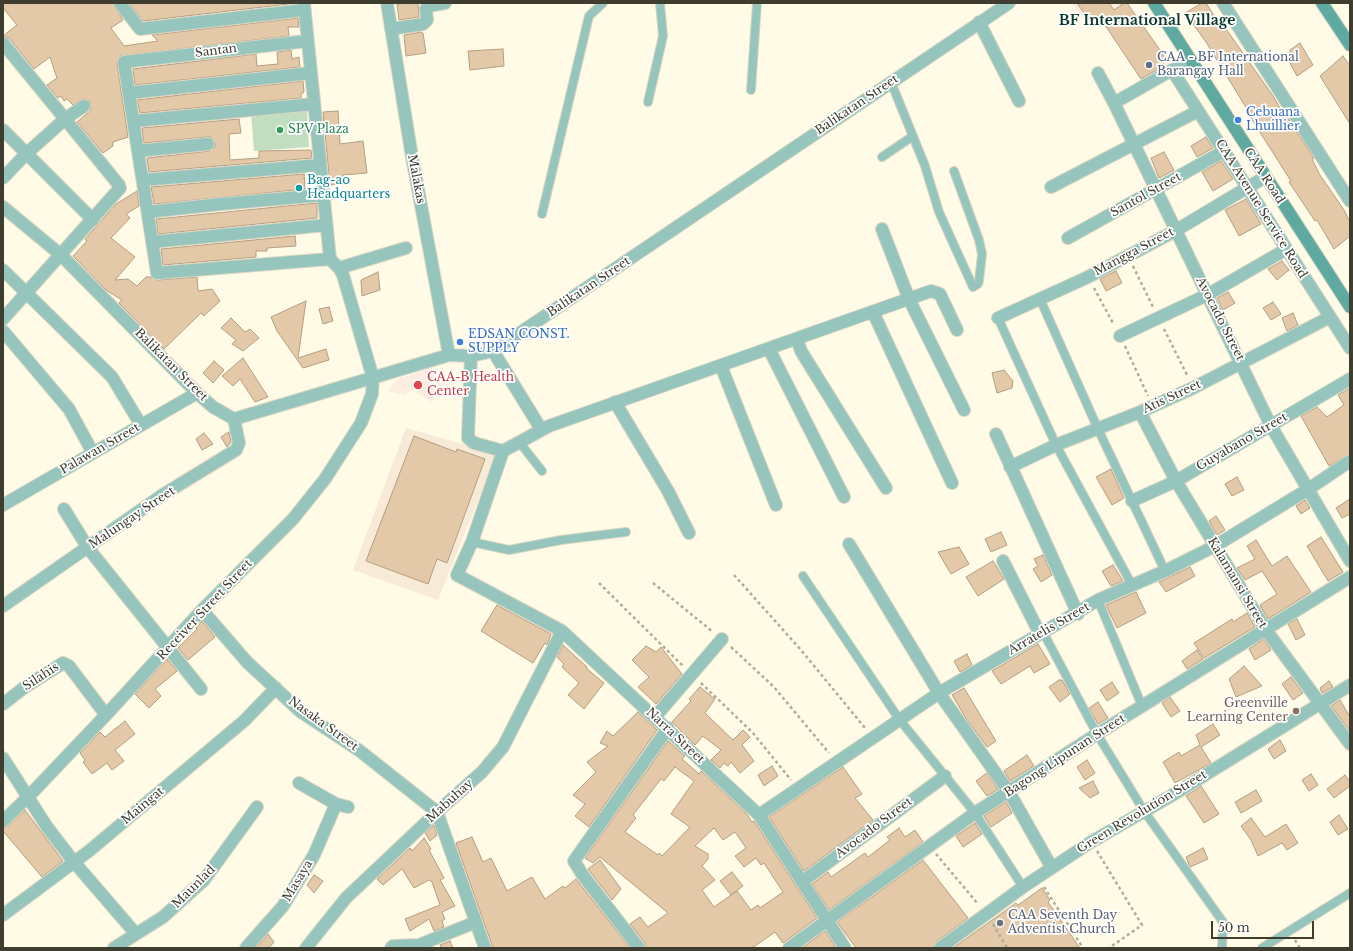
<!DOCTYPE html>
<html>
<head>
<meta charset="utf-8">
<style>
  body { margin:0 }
  #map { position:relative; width:1353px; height:951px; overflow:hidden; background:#fffbe6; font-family:"Libre Baskerville",serif }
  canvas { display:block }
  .frame { position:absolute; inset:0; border:4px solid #3f3d2f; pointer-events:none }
  .scale { position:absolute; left:1211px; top:921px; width:103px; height:18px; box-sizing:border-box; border:2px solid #3f3d2f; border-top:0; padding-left:5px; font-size:12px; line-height:14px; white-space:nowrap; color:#3f3d2f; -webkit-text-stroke:3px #fff; paint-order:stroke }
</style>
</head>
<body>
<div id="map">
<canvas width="1353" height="951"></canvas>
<div class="frame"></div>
<div class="scale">50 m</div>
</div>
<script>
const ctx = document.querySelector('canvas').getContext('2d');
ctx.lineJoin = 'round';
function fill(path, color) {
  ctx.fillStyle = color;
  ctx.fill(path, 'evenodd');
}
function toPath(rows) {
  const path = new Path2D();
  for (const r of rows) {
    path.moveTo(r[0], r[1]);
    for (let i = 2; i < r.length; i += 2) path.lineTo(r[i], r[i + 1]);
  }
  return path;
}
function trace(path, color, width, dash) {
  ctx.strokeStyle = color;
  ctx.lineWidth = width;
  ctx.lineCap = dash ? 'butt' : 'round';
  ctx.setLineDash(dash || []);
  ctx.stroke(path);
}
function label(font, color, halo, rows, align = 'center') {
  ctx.font = font + ' "Libre Baskerville",serif';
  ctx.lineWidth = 3.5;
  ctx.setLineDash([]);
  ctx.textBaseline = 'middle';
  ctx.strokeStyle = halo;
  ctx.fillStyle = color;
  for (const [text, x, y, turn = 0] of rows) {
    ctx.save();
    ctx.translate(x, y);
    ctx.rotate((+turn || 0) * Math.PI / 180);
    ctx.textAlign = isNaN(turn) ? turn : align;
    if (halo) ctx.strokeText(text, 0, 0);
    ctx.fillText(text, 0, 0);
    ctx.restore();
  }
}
fill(toPath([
  [406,428,497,454,438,600,353,570]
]), '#f7ebd7');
fill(toPath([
  [1072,3,1123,3,1088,25],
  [431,368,447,380,432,402,412,390,404,395,388,391,398,379]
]), '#fdede1');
fill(toPath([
  [307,110,309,147,254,151,251,114]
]), '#c2ddbf');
const building = toPath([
  [3,3,113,3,123,20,111,28,124,46,158,41,152,35,298,18,299,27,288,27,289,36,120,56,117,63,128,137,113,142,113,146,103,153,77,122,91,110,90,101,83,99,73,105,67,99,64,101,61,96,58,98,47,85,57,78,50,57,34,69,9,38,3,36,17,25,3,8,3,3],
  [129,3,297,3,143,21,129,3],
  [411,3,418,3,419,17,399,20,397,4,411,3],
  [1077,3,1109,3,1114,10,1124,3,1127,3,1167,60,1163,63,1165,65,1141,79,1099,16,1090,22,1077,3],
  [1202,3,1206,3,1222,28,1224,26,1273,96,1286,118,1287,117,1314,158,1312,159,1320,175,1344,210,1350,222,1350,236,1334,249,1317,220,1315,221,1289,182,1291,181,1249,115,1250,114,1206,42,1185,13,1202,3],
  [421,32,423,33,426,53,406,56,404,35,421,32],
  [1300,43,1313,65,1297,76,1290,63,1290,50,1300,43],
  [503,49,504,66,470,70,468,51,503,49],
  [291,50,292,59,299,57,300,67,135,85,133,69,256,54,257,66,278,64,277,52,291,50],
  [1343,56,1350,66,1350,124,1320,76,1343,56],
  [303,81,304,92,301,94,301,98,140,113,137,100,303,81],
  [338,111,340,144,363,141,367,173,343,175,344,183,330,185,323,112,338,111],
  [239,119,241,133,229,134,230,160,259,158,259,151,311,150,312,158,149,172,147,158,209,151,215,147,215,143,211,137,207,137,144,143,142,128,239,119],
  [1206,137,1213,148,1197,157,1191,146,1206,137],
  [1164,152,1174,170,1159,178,1151,158,1164,152],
  [1221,161,1233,179,1213,191,1202,172,1221,161],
  [304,174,305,189,154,204,151,187,304,174],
  [137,191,139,206,126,214,130,218,111,238,135,257,115,280,128,279,137,286,146,277,151,277,158,280,197,277,198,291,212,289,220,301,204,316,201,313,164,349,119,303,122,300,106,290,73,256,87,241,85,239,116,204,137,191],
  [1246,199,1261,224,1239,236,1225,210,1246,199],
  [317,203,317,218,158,234,156,219,317,203],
  [295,236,296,246,267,248,267,251,256,251,256,257,163,265,161,249,295,236],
  [1282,261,1289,270,1277,280,1268,269,1282,261],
  [1116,271,1122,283,1106,291,1100,279,1116,271],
  [378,272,380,290,362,296,361,280,378,272],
  [1228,292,1235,303,1223,310,1217,298,1228,292],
  [306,301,298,358,326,349,329,360,303,368,277,331,271,317,306,301],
  [1273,302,1281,314,1271,320,1263,308,1273,302],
  [329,307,333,321,323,324,319,309,329,307],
  [1293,313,1298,325,1287,331,1282,318,1293,313],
  [231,318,245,332,250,329,259,338,243,351,232,344,236,340,221,328,231,318],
  [243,358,268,397,255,402,240,379,233,386,222,376,243,358],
  [214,361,224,370,213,383,203,373,214,361],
  [1004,370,1013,381,1012,388,997,393,992,373,1004,370],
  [1350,388,1350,454,1329,466,1301,416,1317,407,1327,417,1344,405,1338,395,1350,388],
  [229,432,231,442,227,447,221,437,229,432],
  [204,433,213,444,202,450,196,439,204,433],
  [414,436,456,452,457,449,485,459,447,563,437,559,428,584,366,561,414,436],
  [1111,469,1124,498,1112,505,1096,477,1111,469],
  [1237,477,1244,490,1232,496,1225,484,1237,477],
  [1350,499,1350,514,1342,518,1336,508,1350,499],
  [1305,500,1310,508,1301,514,1296,506,1305,500],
  [1216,516,1225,530,1217,535,1209,521,1216,516],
  [1001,532,1007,545,991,552,985,539,1001,532],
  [1321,537,1343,572,1328,581,1307,546,1321,537],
  [1256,540,1272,566,1287,556,1311,592,1268,619,1260,605,1277,594,1262,571,1245,580,1237,568,1255,559,1247,546,1256,540],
  [959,547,969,564,951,574,938,552,959,547],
  [1043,555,1052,575,1041,582,1033,569,1038,566,1034,559,1043,555],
  [993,561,1004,579,978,596,966,577,993,561],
  [1113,565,1123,581,1111,586,1102,571,1113,565],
  [1190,567,1195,576,1166,592,1159,582,1190,567],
  [1136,592,1146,613,1117,628,1106,605,1136,592],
  [497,605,551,634,547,645,545,643,533,663,481,631,497,605],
  [1247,613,1255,627,1204,658,1194,643,1232,619,1233,622,1247,613],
  [1297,619,1305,635,1296,640,1288,624,1297,619],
  [202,621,215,637,188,660,178,648,197,629,196,628,202,621],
  [1264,639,1271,650,1255,660,1249,649,1264,639],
  [1038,644,1050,664,1034,673,1030,666,1001,684,992,671,1038,644],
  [563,645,587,667,586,668,604,683,584,709,568,695,579,683,562,667,564,664,557,657,563,645],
  [646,646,656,652,661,647,682,674,656,704,638,687,649,677,632,660,646,646],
  [1197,650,1203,659,1187,669,1182,661,1197,650],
  [967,654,972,665,960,672,954,661,967,654],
  [167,659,177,671,155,689,161,696,149,708,135,694,167,659],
  [1244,666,1262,686,1236,697,1229,679,1244,666],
  [1291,677,1303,693,1293,700,1282,684,1291,677],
  [1059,680,1062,680,1070,694,1060,702,1049,687,1059,680],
  [1329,681,1333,687,1322,693,1320,688,1329,681],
  [1112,682,1119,693,1107,701,1100,690,1112,682],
  [700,687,715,699,705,713,733,740,743,730,750,737,742,745,754,761,740,773,731,762,728,766,724,763,720,768,711,760,721,750,703,736,695,745,672,722,691,701,689,699,700,687],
  [964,688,996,741,987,747,967,720,952,695,964,688],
  [1170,697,1180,711,1171,717,1162,703,1170,697],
  [1340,700,1350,717,1350,731,1331,706,1340,700],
  [1098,702,1108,718,1098,724,1089,708,1098,702],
  [638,712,657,730,589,827,575,816,585,804,573,795,596,772,587,762,608,746,600,743,607,731,613,736,638,712],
  [125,721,135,734,115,750,124,761,112,770,107,763,92,774,83,762,85,760,80,753,100,732,105,737,125,721],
  [1213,724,1220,735,1201,747,1211,763,1175,783,1163,762,1179,752,1181,756,1200,745,1196,735,1213,724],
  [1280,740,1286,751,1274,759,1268,749,1280,740],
  [668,741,685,756,682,759,699,774,701,771,746,813,752,822,754,821,817,918,783,943,775,932,752,948,646,948,645,943,630,924,640,917,648,927,668,913,600,857,593,863,585,858,668,741],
  [675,767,694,781,671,814,690,827,662,856,659,853,658,855,625,832,636,818,633,815,661,779,664,781,675,767],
  [714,828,723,840,735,832,746,848,735,856,744,867,756,858,761,865,764,863,783,892,760,908,758,905,751,910,737,891,714,907,702,890,715,880,702,866,708,859,708,854,695,846,714,828],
  [1027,755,1034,766,1010,781,1004,771,1027,755],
  [1087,760,1095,773,1085,780,1077,767,1087,760],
  [772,766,778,776,764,786,758,775,772,766],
  [843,767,862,794,855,798,873,820,804,871,769,817,843,767],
  [987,773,998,789,987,796,976,781,987,773],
  [1311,774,1318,785,1309,791,1302,780,1311,774],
  [1345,775,1350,782,1350,786,1334,798,1327,789,1345,775],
  [1093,781,1099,793,1090,798,1079,788,1093,781],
  [1201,786,1219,814,1204,823,1186,796,1201,786],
  [1256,790,1262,801,1241,813,1235,802,1256,790],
  [1006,802,1012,813,991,827,984,816,1006,802],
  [25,810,63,861,42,877,3,831,3,828,8,826,25,810],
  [1339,815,1348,829,1338,835,1330,822,1339,815],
  [1251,818,1265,837,1286,824,1298,843,1287,850,1282,843,1258,856,1251,840,1241,826,1251,818],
  [975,823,982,834,963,847,956,836,975,823],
  [434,825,437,835,430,841,425,833,434,825],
  [899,828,905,837,915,830,923,842,829,910,812,884,828,872,831,877,865,853,868,857,890,840,887,837,899,828],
  [472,837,483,862,491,858,507,891,532,877,545,899,563,886,565,888,576,879,630,948,493,948,456,843,472,837],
  [424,838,431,849,429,850,444,878,440,880,455,906,442,912,445,919,442,921,444,927,434,931,429,919,410,931,405,919,440,905,432,882,429,880,414,888,402,869,383,885,377,879,410,848,412,851,424,838],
  [1203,848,1208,859,1190,867,1186,857,1203,848],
  [600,860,621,889,612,900,588,869,600,860],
  [923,860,968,918,936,942,933,948,856,948,837,922,923,860],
  [732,872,743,886,731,895,720,881,732,872],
  [314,875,323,881,314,893,307,885,314,875],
  [1042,888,1050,900,1048,902,1080,948,953,948,1016,903,1018,905,1042,888],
  [825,931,835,946,833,948,802,948,825,931],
  [268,934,274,942,269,948,256,948,268,934],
  [450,941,453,948,441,948,440,945,450,941]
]);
fill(building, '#e3c9a8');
trace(building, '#b49e82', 1);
const lane = toPath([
  [891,82,925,166,939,212,973,287,978,284,979,281,982,254,979,240,954,171],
  [751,90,757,3],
  [648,102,663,36,660,3],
  [882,157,913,136],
  [542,214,589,16,603,3],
  [1040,299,1098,429,1165,571],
  [998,318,1056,445,1132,585],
  [520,443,542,471],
  [472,542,509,550,561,540,626,532],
  [803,576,899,719,975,813,1023,887],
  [1098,600,1142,706],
  [1043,632,1097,734,1144,811,1223,922,1222,948],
  [1262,948,1350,893]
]);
const street = toPath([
  [120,3,140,29,304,10],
  [304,3,330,259],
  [387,3,412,157,449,355],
  [1223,3,1350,201],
  [979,22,1019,101],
  [391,29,423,24,427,20,426,9,428,6,445,3],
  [3,43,119,185,120,188,3,319],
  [1172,70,1350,348],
  [1098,73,1114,103,1271,426,1350,561],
  [129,93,311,73],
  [1114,103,1172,70,1191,63],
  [134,121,314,104],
  [3,130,93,220],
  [138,151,208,144],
  [3,178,26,154,65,119,84,106],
  [143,180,320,165],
  [1051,187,1198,111],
  [3,207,61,255,197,393,213,407,234,419,449,355,471,356,493,351,1009,3],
  [148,212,221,204,323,195],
  [882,229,909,299,964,410],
  [1068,238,1224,151],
  [152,242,326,225],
  [339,268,406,248],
  [3,270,112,377,141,425],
  [873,312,952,483],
  [998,318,1088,277,1175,231,1265,177],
  [3,331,69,409,93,453],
  [1120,336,1207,295,1285,250],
  [797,339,801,351,886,488],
  [769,349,844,497],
  [493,351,541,429],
  [471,356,468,438,474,443,503,451,549,426,931,291,940,294,957,330],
  [721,366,776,505],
  [615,402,668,491,689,533],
  [1140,412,1176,481,1266,630,1350,744],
  [996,434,1078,614],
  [503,451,472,542,457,575,562,631,759,815,845,948],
  [1010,467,1056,445,1140,412,1193,388,1330,317],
  [1132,501,1176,481,1350,379],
  [3,505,197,393],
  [64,509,88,548,201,689],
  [849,544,939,693,1009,792,1052,868],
  [1003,561,1040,634],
  [3,606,164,494,236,450,239,443,234,419],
  [202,610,247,662,301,712,360,751,437,812,485,948],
  [3,704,25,687,63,663,69,666,106,715],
  [655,717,722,639],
  [3,758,47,827,74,862,136,934],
  [299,783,336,804,348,807],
  [759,815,939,693,1098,600,1165,571,1215,546,1307,490,1350,461],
  [3,821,28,797,106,715,202,610,293,519,325,479,361,423,372,394,373,378,343,275,339,268,330,259,157,273,124,62,307,41],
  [803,881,945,776],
  [3,915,89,851,244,721,276,688],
  [114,948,163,917,204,880,257,807],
  [246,948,283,906,297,883,314,855,336,804],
  [306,948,346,898,437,812,482,772,503,747,562,631],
  [391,948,393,946,419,945,476,922],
  [639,948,582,874,574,861,668,728],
  [789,948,975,813,1097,734,1350,577],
  [940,948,1023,887,1091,842,1176,793,1350,685]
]);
const secondary = toPath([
  [1154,3,1350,307],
  [1322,3,1350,45]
]);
trace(lane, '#d9d5c1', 10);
trace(street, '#d9d5c1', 14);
trace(secondary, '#d9d5c1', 14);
trace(toPath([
  [1133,266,1153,307],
  [1094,288,1114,325],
  [1164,329,1188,377],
  [1125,346,1148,396],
  [734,575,801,650,865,728],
  [599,583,683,666],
  [653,583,713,632],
  [731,647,774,687,829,753],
  [701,683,753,733,791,780],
  [1097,851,1142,925,1109,948],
  [936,854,978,904],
  [1044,887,1083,948],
  [993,924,1007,948],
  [1295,940,1300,948]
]), '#afac99', 2.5, [3, 3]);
trace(lane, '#96c5be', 8);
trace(street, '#96c5be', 12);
trace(secondary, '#5faaa0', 12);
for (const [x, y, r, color] of [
  [1149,65,4,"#5c6f8a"],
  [1238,120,4,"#3f7fe0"],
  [280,130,4,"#2e9e5b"],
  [299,188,4,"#0f9aa8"],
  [460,342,4,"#3f7fe0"],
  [418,385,5,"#e0444e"],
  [1296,711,4,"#8d6e63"],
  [1000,923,4,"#6b7280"]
]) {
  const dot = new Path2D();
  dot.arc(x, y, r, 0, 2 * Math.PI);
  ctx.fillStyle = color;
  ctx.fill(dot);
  trace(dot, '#fff', 1.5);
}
label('12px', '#3f3d2f', '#fff', [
  ["Santan",216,51,-7],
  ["Balikatan Street",857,105,-34],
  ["CAA Road",1264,176,57],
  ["Malakas",416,179,79],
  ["Santol Street",1146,195,-29],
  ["CAA Avenue Service Road",1261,209,58],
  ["Mangga Street",1134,252,-28],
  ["Balikatan Street",589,287,-34],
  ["Avocado Street",1220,319,63],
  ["Balikatan Street",171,365,45],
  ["Atis Street",1172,397,-25],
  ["Guyabano Street",1242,442,-30],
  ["Palawan Street",100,449,-30],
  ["Malungay Street",132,518,-34],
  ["Kalamansi Street",1237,583,59],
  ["Receiver Street Street",205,610,-47],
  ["Arratelis Street",1049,629,-30],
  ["Silahis",41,677,-33],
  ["Nasaka Street",323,724,36],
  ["Narra Street",675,736,43],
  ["Bagong Lipunan Street",1065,756,-33],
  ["Mabuhay",450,801,-42],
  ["Maingat",143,806,-40],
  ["Green Revolution Street",1142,812,-31],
  ["Avocado Street",874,828,-37],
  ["Masaya",298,881,-59],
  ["Maunlad",194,887,-45]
]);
label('12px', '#4e5e75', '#fff', [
  ["CAA - BF International",1157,58],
  ["Barangay Hall",1157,72]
], 'left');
label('12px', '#366cbe', '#fff', [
  ["Cebuana",1246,113],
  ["Lhuillier",1246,127],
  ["EDSAN CONST.",468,335],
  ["SUPPLY",468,349]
], 'left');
label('12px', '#27864d', '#fff', [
  ["SPV Plaza",288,130]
], 'left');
label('12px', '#0d838f', '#fff', [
  ["Bag-ao",307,181],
  ["Headquarters",307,195]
], 'left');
label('12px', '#be3a42', '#fff', [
  ["CAA-B Health",427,378],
  ["Center",427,392]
], 'left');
label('12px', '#785e54', '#fff', [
  ["Greenville",1288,704],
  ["Learning Center",1288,718]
], 'right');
label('12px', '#5b616d', '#fff', [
  ["CAA Seventh Day",1008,916],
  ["Adventist Church",1008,930]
], 'left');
label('bold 14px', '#093927', '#fff', [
  ["BF International Village",1147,21]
]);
</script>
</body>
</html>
